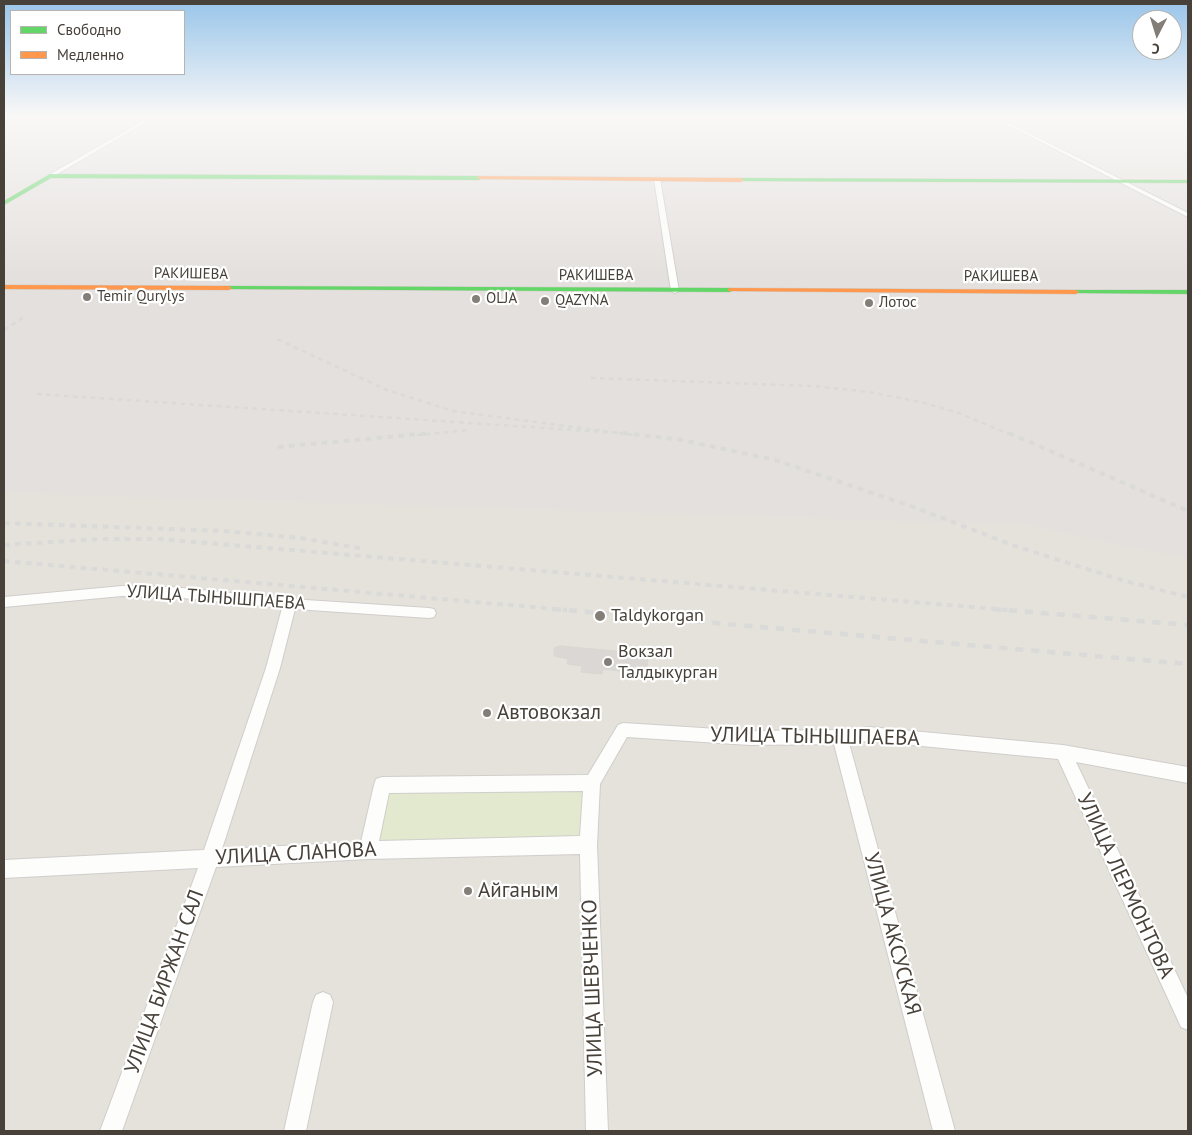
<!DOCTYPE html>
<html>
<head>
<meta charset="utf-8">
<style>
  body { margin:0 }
  #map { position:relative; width:1192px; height:1135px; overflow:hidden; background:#f2f0ed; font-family:"PT Sans",sans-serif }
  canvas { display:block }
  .frame { position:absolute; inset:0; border:5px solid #484139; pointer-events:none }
  .legend { position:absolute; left:10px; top:10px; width:175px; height:65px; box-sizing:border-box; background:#fff; border:1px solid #b6b3b0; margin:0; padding:6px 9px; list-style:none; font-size:15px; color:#484139 }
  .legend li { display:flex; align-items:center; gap:10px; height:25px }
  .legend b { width:25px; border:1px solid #b6b3b0 }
  .north { position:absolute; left:1132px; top:10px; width:50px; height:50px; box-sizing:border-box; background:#fff; border:1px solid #b6b3b0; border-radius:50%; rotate:185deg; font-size:14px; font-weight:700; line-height:20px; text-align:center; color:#484139 }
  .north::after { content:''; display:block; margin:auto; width:18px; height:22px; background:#847e78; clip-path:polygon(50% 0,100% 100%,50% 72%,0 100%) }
</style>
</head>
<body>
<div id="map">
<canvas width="1192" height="1135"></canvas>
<div class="frame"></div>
<ul class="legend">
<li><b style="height:6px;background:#63d668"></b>Свободно</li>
<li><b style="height:6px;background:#ff974d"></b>Медленно</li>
</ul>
<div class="north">С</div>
</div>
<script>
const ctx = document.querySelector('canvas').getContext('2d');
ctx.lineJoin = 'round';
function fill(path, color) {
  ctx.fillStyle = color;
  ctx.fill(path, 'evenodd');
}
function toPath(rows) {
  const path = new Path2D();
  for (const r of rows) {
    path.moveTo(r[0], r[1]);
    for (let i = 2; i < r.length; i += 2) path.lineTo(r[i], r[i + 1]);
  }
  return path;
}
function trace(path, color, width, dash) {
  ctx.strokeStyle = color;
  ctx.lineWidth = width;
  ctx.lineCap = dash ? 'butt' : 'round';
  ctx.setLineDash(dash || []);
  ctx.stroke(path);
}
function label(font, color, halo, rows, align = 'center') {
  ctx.font = font + ' "PT Sans",sans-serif';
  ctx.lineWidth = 4.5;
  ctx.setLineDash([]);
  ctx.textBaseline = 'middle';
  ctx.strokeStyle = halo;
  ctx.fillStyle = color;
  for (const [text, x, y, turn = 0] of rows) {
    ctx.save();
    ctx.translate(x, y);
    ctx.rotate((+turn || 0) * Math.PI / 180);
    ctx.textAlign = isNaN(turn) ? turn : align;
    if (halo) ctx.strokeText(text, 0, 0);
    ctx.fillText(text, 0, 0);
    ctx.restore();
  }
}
fill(toPath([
  [4,117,1188,117,1188,1131,4,1131]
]), '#e5e1db');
fill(toPath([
  [4,117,980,117,1116,183,1188,182,1188,559,1024,525,4,493]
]), '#e4e0dd');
fill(toPath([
  [587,788,583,841,379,845,386,792]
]), '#e2e9cf');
const building = toPath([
  [560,646,648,654,647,674,603,669,602,674,581,672,582,666,567,664,568,659,554,656,554,648,560,646]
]);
fill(building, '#dad7d4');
trace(building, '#dad7d3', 1);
const street = toPath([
  [150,117,155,117,52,177,47,176,150,117],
  [992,117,997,117,1188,213,1188,217,992,117],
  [657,177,660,179,679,291,675,293,671,291,654,179,657,177],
  [122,586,172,587,290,599,429,608,434,609,436,613,434,617,429,618,295,609,280,668,222,849,361,842,374,785,376,779,382,777,588,775,618,725,623,723,750,731,840,730,869,727,1063,745,1188,767,1188,783,1076,762,1188,998,1188,1030,1181,1027,1058,759,869,741,849,743,955,1131,933,1131,834,744,750,745,627,737,600,784,597,845,608,1131,586,1131,580,854,368,859,216,867,122,1131,100,1131,198,868,4,878,4,860,204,850,266,668,282,608,172,597,122,596,4,607,4,597,122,586],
  [583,791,580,836,379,841,389,793,583,791],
  [323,992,330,995,333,1002,306,1131,284,1131,313,1002,316,995,323,992]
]);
const fast = toPath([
  [50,174,479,176,482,178,479,180,51,178,4,205,4,201,50,174],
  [741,178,1188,180,1188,183,739,181,741,178],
  [229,286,730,288,733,290,730,292,227,289,226,288,229,286],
  [1076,290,1188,290,1188,294,1074,293,1073,292,1076,290]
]);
const slow = toPath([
  [479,176,741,178,744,180,741,182,477,179,479,176],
  [4,285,229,286,232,288,229,290,4,289,4,285],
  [730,288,1076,290,1079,292,1076,294,728,291,728,289,730,288]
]);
trace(street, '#d0cecb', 2);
trace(fast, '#d0ccc4', 1);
trace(slow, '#d0ccc4', 1);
fill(street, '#fdfdfc');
fill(fast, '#63d668');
fill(slow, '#ff974d');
trace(toPath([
  [4,330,27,315],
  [591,378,813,386,870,392,921,402,956,412,1012,435],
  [37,394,619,433,453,411,387,390,277,339],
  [619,433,634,435],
  [417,435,470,430]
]), '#dadad9', 2.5, [4.5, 4.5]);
trace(toPath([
  [623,433,682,440,775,460,911,506,1015,546,1125,581,1188,597],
  [1009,433,1188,511],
  [278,447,431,433],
  [4,523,223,531,300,538,365,549],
  [4,545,101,539,159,539,1008,610],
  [4,561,567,610]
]), '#dadad9', 4, [5.5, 5.5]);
trace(toPath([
  [553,609,1188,664],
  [993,609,1188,625]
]), '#dadad9', 4.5, [8, 8]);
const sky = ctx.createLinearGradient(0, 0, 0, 276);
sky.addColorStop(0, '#99c5ea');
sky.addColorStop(0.42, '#f9f8f7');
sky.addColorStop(1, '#f9f8f700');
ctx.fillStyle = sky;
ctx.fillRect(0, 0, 1192, 276);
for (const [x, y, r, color] of [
  [87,297,5,"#847e78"],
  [476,299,5,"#847e78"],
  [545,301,5,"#847e78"],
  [869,303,5,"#847e78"],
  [600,616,6,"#847e78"],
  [608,662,5,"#847e78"],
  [487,713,5,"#847e78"],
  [468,891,5,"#847e78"]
]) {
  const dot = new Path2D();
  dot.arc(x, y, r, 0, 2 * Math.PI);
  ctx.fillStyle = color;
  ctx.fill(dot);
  trace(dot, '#fff', 2);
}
label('15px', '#484139', '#fff', [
  ["РАКИШЕВА",191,274,1],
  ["РАКИШЕВА",596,276],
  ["РАКИШЕВА",1001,277]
]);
label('15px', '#484139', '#fff', [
  ["Temir Qurylys",97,297],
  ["OLJA",486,299],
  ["QAZYNA",555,301],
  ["Лотос",879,303]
], 'left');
label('18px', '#484139', '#fff', [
  ["УЛИЦА ТЫНЫШПАЕВА",216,598,4]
]);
label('18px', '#484139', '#fff', [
  ["Taldykorgan",611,616],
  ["Вокзал",618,652],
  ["Талдыкурган",618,673]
], 'left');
label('21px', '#484139', '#fff', [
  ["Автовокзал",497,713],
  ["Айганым",478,891]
], 'left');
label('21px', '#484139', '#fff', [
  ["УЛИЦА ТЫНЫШПАЕВА",815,737,1],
  ["УЛИЦА СЛАНОВА",296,854,-3],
  ["УЛИЦА ЛЕРМОНТОВА",1125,886,65],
  ["УЛИЦА АКСУСКАЯ",892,934,75],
  ["УЛИЦА БИРЖАН САЛ",165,982,-70],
  ["УЛИЦА ШЕВЧЕНКО",593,988,-92]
]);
</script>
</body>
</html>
